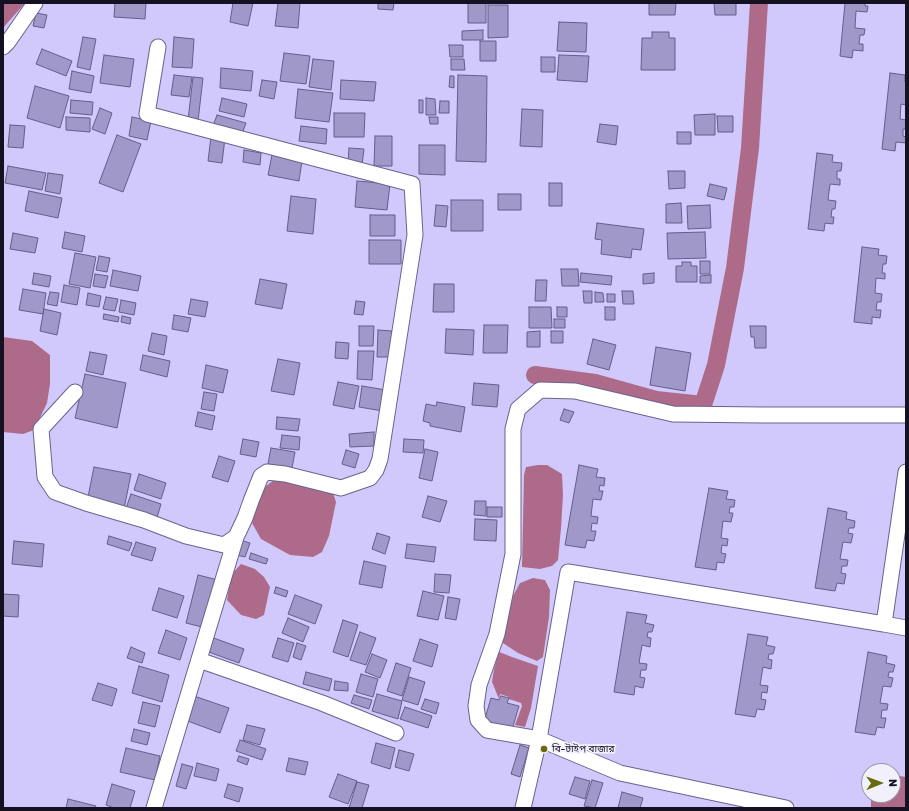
<!DOCTYPE html>
<html>
<head>
<meta charset="utf-8">
<style>
  body { margin:0 }
  #map { position:relative; width:909px; height:811px; overflow:hidden; background:#d1c9fc; font-family:Rubik,sans-serif }
  canvas { display:block }
  .frame { position:absolute; inset:0; border:4px solid #151123; pointer-events:none }
  .north { position:absolute; left:861px; top:763px; width:40px; height:40px; box-sizing:border-box; background:#f2f0fb; border:1px solid #9a97a5; border-radius:50%; rotate:89deg; font-size:11px; font-weight:700; line-height:16px; text-align:center; color:#151123 }
  .north::after { content:''; display:block; margin:auto; width:14px; height:18px; background:#676b0b; clip-path:polygon(50% 0,100% 100%,50% 72%,0 100%) }
</style>
</head>
<body>
<div id="map">
<canvas width="909" height="811"></canvas>
<div class="frame"></div>
<div class="north">N</div>
</div>
<script>
const ctx = document.querySelector('canvas').getContext('2d');
ctx.lineJoin = 'round';
function fill(path, color) {
  ctx.fillStyle = color;
  ctx.fill(path, 'evenodd');
}
function toPath(rows) {
  const path = new Path2D();
  for (const r of rows) {
    path.moveTo(r[0], r[1]);
    for (let i = 2; i < r.length; i += 2) path.lineTo(r[i], r[i + 1]);
  }
  return path;
}
function trace(path, color, width, dash) {
  ctx.strokeStyle = color;
  ctx.lineWidth = width;
  ctx.lineCap = dash ? 'butt' : 'round';
  ctx.setLineDash(dash || []);
  ctx.stroke(path);
}
function label(font, color, halo, rows, align = 'center') {
  ctx.font = font + ' Rubik,"Noto Sans Bengali",sans-serif';
  ctx.lineWidth = 3.5;
  ctx.setLineDash([]);
  ctx.textBaseline = 'middle';
  ctx.strokeStyle = halo;
  ctx.fillStyle = color;
  for (const [text, x, y, turn = 0] of rows) {
    ctx.save();
    ctx.translate(x, y);
    ctx.rotate((+turn || 0) * Math.PI / 180);
    ctx.textAlign = isNaN(turn) ? turn : align;
    if (halo) ctx.strokeText(text, 0, 0);
    ctx.fillText(text, 0, 0);
    ctx.restore();
  }
}
fill(toPath([
  [3,3,25,3,3,28],
  [3,337,32,341,50,355,50,384,47,403,34,430,23,434,3,432],
  [538,465,547,465,562,474,563,495,561,528,558,560,552,566,540,569,522,567,524,475,526,467],
  [274,480,303,485,333,493,336,502,329,536,322,552,313,557,290,555,261,539,252,523,261,490],
  [241,564,255,569,264,577,270,587,264,615,256,619,241,615,227,600,231,575],
  [533,578,545,580,550,590,549,617,543,657,537,661,518,653,500,641,507,622,513,596,520,583],
  [499,652,512,657,538,666,531,708,525,727,515,725,522,706,521,703,509,699,509,697,500,694,499,699,492,682,494,669],
  [893,775,906,777,906,808,871,808,871,795,893,795]
]), '#ad6b89');
trace(toPath([
  [535,375,595,383,656,400,703,405,716,365,735,268,750,148,759,3]
]), '#ad6b89', 18);
const building = toPath([
  [115,3,146,3,145,19,114,17,115,3],
  [233,3,253,3,248,26,230,22,233,3],
  [278,3,300,3,298,28,275,26,278,3],
  [378,3,394,3,393,10,378,9,378,3],
  [468,3,486,3,486,23,468,23,468,3],
  [649,3,676,3,675,15,649,15,649,3],
  [714,3,736,3,736,15,715,15,714,3],
  [845,3,865,3,865,6,868,6,867,12,856,11,855,28,865,29,864,35,860,35,859,44,863,44,863,51,853,50,852,58,840,56,845,3],
  [488,5,508,5,508,37,488,38,488,5],
  [36,13,47,15,44,28,33,26,36,13],
  [559,22,587,23,586,52,557,51,559,22],
  [483,30,483,40,462,40,462,31,483,30],
  [652,32,669,32,669,38,675,38,675,70,641,70,642,38,652,38,652,32],
  [83,37,96,39,90,70,77,67,83,37],
  [174,37,194,39,192,68,172,67,174,37],
  [480,41,496,41,496,61,480,61,480,41],
  [449,45,463,45,463,57,450,57,449,45],
  [42,49,72,61,66,76,36,64,42,49],
  [284,53,310,56,306,84,280,81,284,53],
  [104,55,134,59,130,87,100,83,104,55],
  [559,55,589,56,587,82,557,80,559,55],
  [541,57,555,57,555,72,541,72,541,57],
  [313,59,334,61,331,90,309,87,313,59],
  [451,59,464,59,465,70,451,70,451,59],
  [221,68,253,71,251,91,220,88,221,68],
  [72,71,94,76,91,93,69,89,72,71],
  [890,73,905,75,905,82,906,82,906,105,901,104,900,119,906,120,906,129,903,129,903,136,906,137,906,143,896,142,895,151,882,149,890,73],
  [174,75,192,77,189,97,171,95,174,75],
  [458,75,487,76,486,162,456,161,458,75],
  [450,76,454,76,454,88,449,87,450,76],
  [193,77,203,78,198,121,188,120,193,77],
  [262,80,277,82,274,99,259,96,262,80],
  [341,80,376,82,374,101,340,99,341,80],
  [35,86,69,96,60,128,27,118,35,86],
  [298,89,333,93,329,122,295,118,298,89],
  [222,98,247,104,244,117,219,111,222,98],
  [426,98,435,99,436,115,426,115,426,98],
  [71,100,93,102,92,115,70,113,71,100],
  [419,100,423,100,423,113,419,113,419,100],
  [440,101,449,101,449,113,439,113,440,101],
  [100,108,112,113,105,134,92,129,100,108],
  [522,109,543,110,542,147,520,146,522,109],
  [334,113,365,113,364,137,334,137,334,113],
  [715,114,715,135,695,135,694,115,715,114],
  [217,115,246,123,242,134,213,126,217,115],
  [717,116,733,116,733,132,718,132,717,116],
  [66,117,90,118,90,132,66,130,66,117],
  [132,117,151,121,147,140,129,136,132,117],
  [429,117,438,117,438,124,430,124,429,117],
  [600,124,618,126,616,145,597,142,600,124],
  [10,125,25,126,23,148,8,147,10,125],
  [301,126,327,129,326,144,299,141,301,126],
  [677,132,691,132,691,144,677,144,677,132],
  [117,135,141,144,123,192,99,183,117,135],
  [375,136,392,136,392,166,374,166,375,136],
  [211,137,225,138,222,163,208,161,211,137],
  [419,145,445,145,445,175,419,174,419,145],
  [349,148,364,149,362,165,348,164,349,148],
  [244,150,261,153,260,165,243,162,244,150],
  [817,153,833,155,832,162,842,163,841,171,837,171,837,179,840,179,840,185,830,184,828,200,836,201,835,209,832,209,831,217,834,217,833,224,825,223,824,231,808,229,817,153],
  [272,155,302,161,299,181,268,175,272,155],
  [8,166,46,173,42,190,5,183,8,166],
  [668,171,685,171,685,188,669,189,668,171],
  [48,173,63,175,60,194,45,191,48,173],
  [357,181,390,184,387,210,355,207,357,181],
  [549,183,562,183,562,206,549,206,549,183],
  [710,184,727,188,724,200,707,196,710,184],
  [29,191,62,198,58,218,25,211,29,191],
  [498,194,521,194,521,210,498,210,498,194],
  [291,196,316,199,313,234,287,231,291,196],
  [451,200,483,200,483,231,451,231,451,200],
  [681,203,682,223,666,223,666,204,681,203],
  [436,205,448,206,446,227,434,226,436,205],
  [710,205,711,228,688,229,687,206,710,205],
  [370,215,395,215,395,236,370,236,370,215],
  [597,223,644,229,641,250,632,249,631,258,601,254,602,240,595,239,597,223],
  [65,232,85,236,82,252,62,248,65,232],
  [705,232,706,258,668,259,667,233,705,232],
  [13,233,38,238,35,253,10,249,13,233],
  [369,240,401,240,401,264,369,264,369,240],
  [862,247,879,249,878,255,887,256,886,264,883,264,882,273,885,273,885,279,876,278,875,293,882,294,881,302,877,302,876,310,881,310,880,318,872,317,872,324,854,322,862,247],
  [75,253,96,257,90,288,69,284,75,253],
  [99,256,110,258,107,272,96,270,99,256],
  [700,261,710,261,710,274,700,274,700,261],
  [682,262,691,262,691,266,697,266,697,282,676,282,676,266,682,266,682,262],
  [561,269,578,269,579,286,562,286,561,269],
  [113,270,141,276,138,291,110,286,113,270],
  [34,273,51,276,49,287,32,284,34,273],
  [581,273,612,276,611,285,580,282,581,273],
  [654,273,654,283,643,284,643,274,654,273],
  [95,274,108,276,105,288,93,286,95,274],
  [711,275,711,283,700,283,700,276,711,275],
  [260,279,287,284,282,309,255,304,260,279],
  [536,280,547,280,546,301,535,301,536,280],
  [434,284,454,284,454,312,433,312,434,284],
  [64,285,80,288,77,305,61,302,64,285],
  [23,289,46,293,43,314,19,310,23,289],
  [583,291,592,291,592,303,584,303,583,291],
  [622,291,633,291,634,304,623,304,622,291],
  [50,292,59,293,57,306,47,304,50,292],
  [595,292,603,293,604,302,595,302,595,292],
  [88,293,101,296,99,307,86,305,88,293],
  [607,294,615,294,615,302,607,302,607,294],
  [106,297,118,299,115,311,103,309,106,297],
  [191,299,208,302,205,317,188,314,191,299],
  [121,300,136,303,134,315,119,312,121,300],
  [356,301,365,302,363,315,354,314,356,301],
  [529,307,551,307,552,328,529,328,529,307],
  [557,307,567,307,567,317,557,317,557,307],
  [605,307,615,307,615,320,605,320,605,307],
  [44,309,61,313,57,335,40,331,44,309],
  [104,314,119,317,118,322,103,319,104,314],
  [174,315,191,318,188,332,172,329,174,315],
  [122,316,131,318,130,324,121,322,122,316],
  [554,319,565,319,565,328,554,328,554,319],
  [484,325,508,325,507,353,483,353,484,325],
  [359,326,374,326,373,346,359,346,359,326],
  [750,326,766,326,766,348,755,348,754,337,751,337,750,326],
  [446,329,474,330,473,355,445,353,446,329],
  [378,330,392,331,391,357,377,357,378,330],
  [540,331,540,347,527,347,527,332,540,331],
  [551,331,563,331,563,343,551,343,551,331],
  [152,333,167,336,164,355,148,351,152,333],
  [593,339,616,345,609,370,587,364,593,339],
  [336,342,349,343,348,359,335,358,336,342],
  [656,347,691,353,685,391,650,385,656,347],
  [358,351,374,351,372,380,357,379,358,351],
  [90,352,107,355,103,375,86,371,90,352],
  [143,355,170,361,167,377,140,370,143,355],
  [278,359,300,363,294,395,271,391,278,359],
  [206,365,228,370,223,393,202,388,206,365],
  [85,374,126,383,117,428,75,418,85,374],
  [338,382,359,386,354,409,333,405,338,382],
  [474,383,499,385,497,407,472,405,474,383],
  [362,386,386,390,383,411,359,407,362,386],
  [204,392,217,394,214,411,201,409,204,392],
  [437,402,465,407,461,432,430,426,430,423,423,421,426,404,436,406,437,402],
  [564,409,574,412,569,423,560,420,564,409],
  [198,412,215,416,212,430,195,426,198,412],
  [277,417,300,419,298,431,276,429,277,417],
  [374,432,374,446,350,447,349,434,374,432],
  [282,435,300,437,299,450,280,448,282,435],
  [243,439,259,442,256,457,240,454,243,439],
  [404,439,424,440,423,453,403,452,404,439],
  [271,448,295,452,292,468,268,464,271,448],
  [425,449,438,452,432,481,419,478,425,449],
  [346,450,359,454,355,468,342,464,346,450],
  [219,456,235,461,228,482,212,477,219,456],
  [579,465,598,469,596,477,605,478,604,486,600,485,599,491,603,491,601,500,593,499,591,516,598,517,597,524,592,523,591,531,596,531,594,541,587,540,585,548,565,545,579,465],
  [94,467,131,474,124,509,87,502,94,467],
  [139,474,166,483,161,499,134,490,139,474],
  [709,488,728,491,726,499,735,500,734,507,730,507,729,513,733,513,731,522,723,521,721,538,728,539,727,546,722,545,721,553,726,554,724,563,717,562,716,570,695,567,709,488],
  [131,494,161,504,156,521,125,511,131,494],
  [428,496,447,501,440,522,422,517,428,496],
  [475,501,486,501,486,516,474,515,475,501],
  [487,507,502,507,502,517,487,517,487,507],
  [828,508,847,512,846,519,855,521,854,528,849,528,848,533,853,534,851,543,843,542,840,559,848,560,847,566,842,566,841,573,846,574,844,584,837,583,835,591,815,588,828,508],
  [475,519,497,520,496,541,474,540,475,519],
  [377,533,390,537,385,554,372,549,377,533],
  [109,536,132,543,129,551,107,544,109,536],
  [237,539,250,543,245,557,233,554,237,539],
  [14,541,44,544,42,567,12,564,14,541],
  [136,542,156,548,152,561,131,555,136,542],
  [407,544,436,547,434,562,405,558,407,544],
  [251,553,268,559,266,564,249,559,251,553],
  [364,561,386,566,382,588,359,584,364,561],
  [435,574,451,575,449,593,434,592,435,574],
  [198,575,218,580,206,628,186,623,198,575],
  [276,587,288,591,286,597,274,593,276,587],
  [159,588,184,596,177,618,152,610,159,588],
  [423,591,444,596,438,620,417,616,423,591],
  [3,594,19,595,18,617,3,616,3,594],
  [295,595,322,605,315,624,288,614,295,595],
  [448,597,460,599,456,620,445,618,448,597],
  [627,612,647,615,645,623,654,625,652,632,648,632,647,637,651,638,650,647,642,645,639,663,647,664,646,670,641,670,640,677,645,678,643,688,635,686,634,695,614,692,627,612],
  [288,618,309,627,303,642,282,633,288,618],
  [343,620,358,625,348,657,333,652,343,620],
  [166,630,187,638,180,660,158,653,166,630],
  [360,632,376,638,366,665,350,660,360,632],
  [748,634,768,637,766,645,775,647,773,654,769,654,768,659,772,660,771,669,763,667,760,685,768,686,767,693,762,692,761,699,766,700,764,710,757,709,755,717,735,714,748,634],
  [211,637,244,649,239,663,206,651,211,637],
  [278,638,294,643,288,662,272,657,278,638],
  [420,639,438,645,432,667,413,661,420,639],
  [297,643,306,646,301,660,293,657,297,643],
  [131,647,145,653,142,663,127,658,131,647],
  [868,652,887,656,886,663,895,665,893,672,889,672,888,677,893,678,891,687,883,686,880,703,888,704,887,710,882,710,881,718,886,718,884,728,877,727,875,735,855,732,868,652],
  [372,654,387,660,380,678,365,672,372,654],
  [396,663,411,668,402,696,387,691,396,663],
  [139,666,169,675,162,702,132,693,139,666],
  [306,672,332,679,329,691,303,684,306,672],
  [361,674,378,679,373,697,356,692,361,674],
  [409,677,425,682,418,705,402,700,409,677],
  [335,681,348,683,348,691,334,690,335,681],
  [98,683,117,689,112,706,92,700,98,683],
  [377,694,402,701,398,719,372,711,377,694],
  [354,695,372,700,369,709,351,703,354,695],
  [194,696,229,708,220,733,185,720,194,696],
  [501,696,509,698,507,703,519,706,512,730,484,722,491,698,499,700,501,696],
  [425,699,439,703,436,714,421,709,425,699],
  [143,702,160,706,155,727,138,723,143,702],
  [405,707,432,716,428,728,400,719,405,707],
  [247,725,265,729,260,745,243,740,247,725],
  [134,729,150,733,147,745,131,741,134,729],
  [240,740,266,749,262,760,236,751,240,740],
  [376,743,395,748,390,769,371,763,376,743],
  [520,745,529,748,520,777,511,774,520,745],
  [126,748,160,756,155,780,120,772,126,748],
  [399,750,414,754,409,771,395,767,399,750],
  [239,756,249,759,247,765,237,761,239,756],
  [289,758,308,762,305,775,286,771,289,758],
  [197,763,219,769,216,781,194,776,197,763],
  [182,764,193,767,186,789,176,786,182,764],
  [338,774,357,781,348,804,329,797,338,774],
  [575,777,590,781,585,799,569,794,575,777],
  [592,780,603,783,595,808,584,806,592,780],
  [357,782,369,785,362,808,349,808,357,782],
  [112,784,135,791,130,808,114,808,106,805,112,784],
  [228,784,243,788,239,802,224,797,228,784],
  [622,792,643,798,640,808,618,808,622,792],
  [68,799,96,806,95,808,66,808,68,799]
]);
fill(building, '#a098c8');
trace(building, '#655d89', 1);
const street = toPath([
  [3,47,8,42,35,3],
  [75,392,41,429,45,477,55,492,86,503,144,520,186,536,224,545,236,537,245,518,251,501,261,476,267,472,285,474,341,488,370,478,376,470,380,459,415,235,412,184,147,114,158,47],
  [884,624,906,628],
  [199,660,322,703,396,733],
  [154,808,236,537],
  [523,808,539,739,568,572,884,624,906,472],
  [786,808,620,773,539,739,487,730,478,720,476,706,479,685,497,634,513,554,513,429,518,409,540,390,575,391,673,414,763,415,906,415]
]);
trace(street, '#6a628e', 17);
trace(street, '#fff', 15);
for (const [x, y, r, color] of [
  [544,749,4,"#676b0b"]
]) {
  const dot = new Path2D();
  dot.arc(x, y, r, 0, 2 * Math.PI);
  ctx.fillStyle = color;
  ctx.fill(dot);
  trace(dot, '#f2f0fb', 1.5);
}
label('10px', '#151123', '#f2f0fb', [
  ["বি-টাইপ বাজার",552,749]
], 'left');
</script>
</body>
</html>
